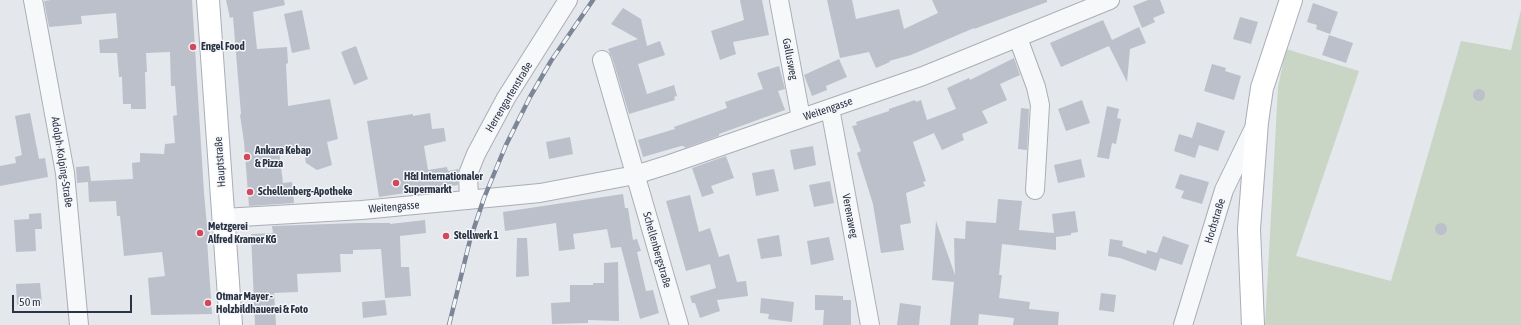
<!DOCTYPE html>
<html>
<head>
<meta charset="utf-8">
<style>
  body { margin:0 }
  #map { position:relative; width:1521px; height:325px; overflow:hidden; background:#e4e7ec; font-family:"Asap Condensed",sans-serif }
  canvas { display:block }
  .scale { position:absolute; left:12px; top:295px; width:120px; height:18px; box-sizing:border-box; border:2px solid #2b3445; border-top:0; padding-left:5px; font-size:12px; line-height:14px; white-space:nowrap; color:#2b3445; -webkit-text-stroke:3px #f4f6f9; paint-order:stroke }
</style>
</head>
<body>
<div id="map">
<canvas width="1521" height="325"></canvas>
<div class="scale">50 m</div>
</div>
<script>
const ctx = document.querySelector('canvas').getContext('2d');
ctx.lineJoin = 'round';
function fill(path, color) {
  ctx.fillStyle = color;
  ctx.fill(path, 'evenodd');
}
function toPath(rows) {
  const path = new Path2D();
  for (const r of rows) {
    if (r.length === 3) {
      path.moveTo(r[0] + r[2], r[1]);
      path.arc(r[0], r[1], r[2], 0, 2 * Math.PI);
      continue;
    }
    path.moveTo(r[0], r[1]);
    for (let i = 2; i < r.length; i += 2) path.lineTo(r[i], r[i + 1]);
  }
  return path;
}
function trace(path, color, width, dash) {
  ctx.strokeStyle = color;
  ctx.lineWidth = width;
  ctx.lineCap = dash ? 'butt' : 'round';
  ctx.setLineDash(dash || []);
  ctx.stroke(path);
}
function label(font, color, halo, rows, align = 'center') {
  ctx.font = font + ' "Asap Condensed",sans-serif';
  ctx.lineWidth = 3;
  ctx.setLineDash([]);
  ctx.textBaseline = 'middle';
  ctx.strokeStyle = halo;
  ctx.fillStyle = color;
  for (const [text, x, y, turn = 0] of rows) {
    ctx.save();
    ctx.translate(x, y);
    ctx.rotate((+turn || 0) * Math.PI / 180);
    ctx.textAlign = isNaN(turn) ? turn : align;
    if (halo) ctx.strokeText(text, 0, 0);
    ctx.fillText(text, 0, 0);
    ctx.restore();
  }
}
fill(toPath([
  [1521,10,1521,325,1265,325,1278,87,1286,49,1359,71,1296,256,1391,281,1461,41,1511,50]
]), '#c9d6c5');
fill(toPath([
  [51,0,192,0,204,193,207,226,209,226,210,240,207,240,212,314,151,315,148,278,165,276,162,252,124,256,120,216,117,216,116,201,89,202,88,182,77,183,76,167,89,166,91,181,133,179,132,163,140,162,140,153,164,154,165,144,175,143,173,116,177,115,175,86,171,86,170,52,146,53,147,72,145,72,146,109,131,109,131,104,123,104,122,77,119,77,117,53,100,53,99,40,118,38,116,13,81,16,82,24,49,27,44,1],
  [226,0,284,0,285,5,253,12,257,49,287,47,288,63,286,64,288,106,330,99,338,139,327,142,332,165,317,170,306,163,303,146,279,150,283,183,292,182,294,203,249,206,244,142,240,115,241,114,233,17,230,18],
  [740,0,762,0,769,35,733,42,736,54,720,60,711,31,744,20],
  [827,0,852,0,856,19,899,9,904,29,938,13,932,0,1047,0,1047,2,974,29,974,28,911,55,889,61,890,62,876,68,869,52,840,58],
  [1148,0,1160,0,1165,13,1153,18,1155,22,1142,28,1133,6],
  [1313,3,1338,12,1330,34,1316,29,1317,25,1307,22],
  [623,8,641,19,647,46,660,41,665,55,638,64,647,94,674,85,677,96,674,97,675,100,629,114,612,57,608,49,638,39,611,24],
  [302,10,310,49,292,53,284,14],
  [1240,17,1258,22,1251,44,1233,39],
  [1103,20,1112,40,1139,27,1146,43,1130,49,1127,82,1109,46,1061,67,1050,43],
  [1329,35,1353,43,1346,63,1322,55],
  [356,46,368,79,354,85,341,52],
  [1014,58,1020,75,1000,84,1007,100,982,111,988,123,962,134,964,140,942,150,934,133,913,142,926,181,923,182,925,186,906,193,911,223,900,225,904,250,881,253,873,204,857,153,861,151,852,126,857,125,856,122,889,111,889,109,915,100,916,102,921,100,927,120,956,109,947,88,969,78,970,80],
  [839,59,847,77,826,86,827,90,812,96,804,75],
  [1212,64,1226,68,1225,71,1241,76,1234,100,1204,91],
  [779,66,785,89,778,91,785,110,719,134,719,136,685,148,684,146,681,146,643,157,638,140,675,129,674,127,727,108,725,102,763,89,757,73],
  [1479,95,6],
  [1082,100,1090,123,1066,131,1058,109],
  [1107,106,1119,109,1117,118,1121,119,1116,144,1112,143,1109,159,1097,157],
  [1021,108,1029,109,1027,150,1018,149],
  [30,113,39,159,45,158,48,177,0,186,0,166,16,163,15,157,22,155,15,116],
  [430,113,432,129,444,128,446,141,424,146,428,170,447,167,448,171,458,169,458,185,379,197,367,121,413,114,413,116],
  [1197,122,1225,131,1218,151,1199,145,1195,158,1174,151,1179,134,1192,138],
  [570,137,573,154,549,159,546,142],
  [813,146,816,165,794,170,790,150],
  [726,156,734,178,711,186,714,193,702,197,692,168],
  [1081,159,1085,177,1058,183,1054,165],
  [774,169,779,191,756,196,752,173],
  [1180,174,1209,182,1202,204,1181,198,1184,191,1175,188],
  [830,181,834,203,814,207,809,185],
  [623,194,625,208,628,208,633,240,637,239,641,251,637,252,646,291,653,290,659,313,640,319,621,247,611,248,607,229,573,234,575,249,559,251,556,223,505,231,503,212],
  [690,195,699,232,710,228,719,257,729,254,737,282,746,281,748,296,717,300,720,311,700,318,695,303,692,303,690,296,716,288,710,264,686,271,666,201],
  [998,199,1022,201,1019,230,1054,233,1052,214,1075,211,1078,232,1071,233,1071,235,1056,237,1056,250,1002,244,999,275,1002,275,999,298,1030,302,1029,309,1059,312,1058,325,1013,325,1014,318,979,314,978,325,950,325,954,282,932,280,936,221,955,275,954,238,965,239,966,221,996,223],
  [41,213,42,229,35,229,36,251,16,252,14,220,29,219,29,214],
  [425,220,426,233,400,236,401,267,409,267,411,296,385,298,381,249,353,250,353,254,340,254,341,272,297,274,298,292,274,293,276,325,255,325,251,234,273,233,272,226,358,223,390,223,390,224],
  [1441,229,6],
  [779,235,782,256,761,259,757,239],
  [1163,236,1189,245,1182,265,1160,258,1156,271,1120,258,1108,256,1110,239,1123,241,1122,246,1146,254,1147,250,1157,253],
  [829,237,834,260,811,265,807,241],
  [517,238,527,238,529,276,516,277],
  [618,262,619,321,588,320,588,323,552,324,551,303,570,302,570,285,593,285,593,283,604,283,604,263],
  [40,283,42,304,17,305,16,284],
  [1101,293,1116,295,1114,312,1099,310],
  [815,295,843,296,843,300,851,300,851,325,823,325,824,310,815,310],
  [761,298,794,302,792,322,768,319,769,314,760,313],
  [385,300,387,315,363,318,362,302],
  [900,303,921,306,919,325,897,325]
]), '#bbc0ca');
const street = toPath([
  [33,0,65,173,79,325],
  [779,0,801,118],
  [1018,38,1036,87,1040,105,1035,190],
  [602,60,679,325],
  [830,108,870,325],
  [469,200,468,174,476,154,506,98,568,0],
  [223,218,362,210,540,193,635,175,670,164,923,76,1110,0],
  [1183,325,1224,190,1255,126]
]);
const secondary = toPath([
  [208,0,231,325],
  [1253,325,1249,229,1257,122,1262,88,1291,0]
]);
trace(street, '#a9aeb7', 20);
trace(secondary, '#a9aeb7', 24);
trace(street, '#f7f8fa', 18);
trace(secondary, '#fff', 22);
const rail = toPath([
  [449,325,470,240,484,198,506,145,530,97,551,61,593,0]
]);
trace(rail, '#7d8696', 4.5);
trace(rail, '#f4f6f9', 3, [9]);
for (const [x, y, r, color] of [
  [193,47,4,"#d1495b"],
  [247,157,4,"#d1495b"],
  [396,183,4,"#d1495b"],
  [250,192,4,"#d1495b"],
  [200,233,4,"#d1495b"],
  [446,236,4,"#d1495b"],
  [208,303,4,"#d1495b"]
]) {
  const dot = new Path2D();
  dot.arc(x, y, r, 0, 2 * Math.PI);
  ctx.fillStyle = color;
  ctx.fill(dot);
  trace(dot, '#f4f6f9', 1.5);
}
label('bold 11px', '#2b3445', '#f4f6f9', [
  ["Engel Food",201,47],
  ["Ankara Kebap",255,151],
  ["& Pizza",255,164],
  ["H&I Internationaler",404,177],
  ["Supermarkt",404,190],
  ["Schellenberg-Apotheke",258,192],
  ["Metzgerei",208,227],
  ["Alfred Kramer KG",208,240],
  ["Stellwerk 1",454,236],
  ["Otmar Mayer -",216,297],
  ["Holzbildhauerei & Foto",216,310]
], 'left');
label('11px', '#2b3445', '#f4f6f9', [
  ["Gallusweg",790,59,79],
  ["Herrengartenstraße",509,97,-59],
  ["Weitengasse",828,109,-19],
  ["Adolph-Kolping-Straße",62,162,81],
  ["Hauptstraße",220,162,-94],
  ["Weitengasse",394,207,-5],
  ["Verenaweg",850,216,79],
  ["Hochstraße",1215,221,-73],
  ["Schellenbergstraße",657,250,74]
]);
</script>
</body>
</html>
